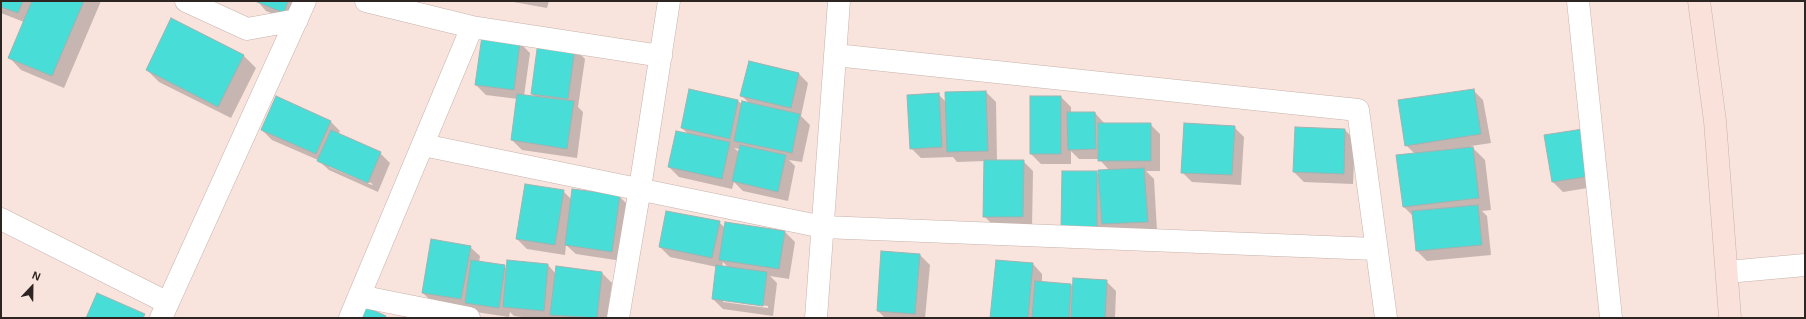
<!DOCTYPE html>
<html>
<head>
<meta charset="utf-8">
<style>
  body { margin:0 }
  #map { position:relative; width:1806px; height:319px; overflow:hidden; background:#f8e3dd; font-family:Helvetica,sans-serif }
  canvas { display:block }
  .frame { position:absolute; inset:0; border:2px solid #2c2522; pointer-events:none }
  .north { position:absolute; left:12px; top:267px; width:40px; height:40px; -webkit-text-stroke:3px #f8e3dd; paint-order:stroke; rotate:22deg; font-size:11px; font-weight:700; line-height:16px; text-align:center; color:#2c2522 }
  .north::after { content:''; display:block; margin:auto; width:14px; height:18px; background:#2c2522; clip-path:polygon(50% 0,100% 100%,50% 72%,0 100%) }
</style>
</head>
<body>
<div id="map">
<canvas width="1806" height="319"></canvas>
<div class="frame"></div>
<div class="north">N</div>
</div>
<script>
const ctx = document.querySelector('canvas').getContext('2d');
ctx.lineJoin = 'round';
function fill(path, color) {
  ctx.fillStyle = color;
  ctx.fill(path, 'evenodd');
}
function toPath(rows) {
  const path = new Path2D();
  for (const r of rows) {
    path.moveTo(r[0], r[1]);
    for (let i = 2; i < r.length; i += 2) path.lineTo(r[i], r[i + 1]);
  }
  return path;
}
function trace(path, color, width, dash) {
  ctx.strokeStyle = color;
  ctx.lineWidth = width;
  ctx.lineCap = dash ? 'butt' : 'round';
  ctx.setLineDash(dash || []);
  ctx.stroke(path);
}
fill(toPath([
  [1,1,101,1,64,88,21,70,9,57,24,22,1,13],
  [253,1,302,1,294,22,266,11,259,3],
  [508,1,549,1,547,8],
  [172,20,244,56,256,68,231,118,159,82,147,70],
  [520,43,530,53,524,96,535,97,532,94,575,49,585,59,578,107,583,112,577,158,522,150,512,140,518,99,486,95,476,85],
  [798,73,808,83,801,116,810,125,802,162,789,160,795,166,788,201,743,191,734,182,732,189,679,177,669,167,688,134,682,128,690,90,738,101,743,105,750,104,742,96],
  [734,148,740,149,739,152],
  [1473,90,1483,100,1491,143,1471,146,1485,160,1491,210,1482,211,1487,216,1491,255,1427,261,1417,251,1414,217,1404,207,1415,154,1406,145],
  [986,92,996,102,997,161,1023,161,1033,171,1032,227,994,226,984,216,985,161,957,162,953,157,921,158,911,148,938,94,946,102],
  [1061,97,1071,107,1071,113,1095,113,1105,124,1150,124,1160,134,1160,171,1146,171,1154,179,1157,231,1072,236,1096,172,1100,176,1109,170,1099,159,1079,159,1071,151,1071,164,1041,164,1031,154],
  [330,121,340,131,338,135,380,153,390,163,378,192,329,170,318,160,272,140,262,130],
  [329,165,373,184,372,185,329,167],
  [1234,127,1244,137,1241,185,1192,182,1182,172],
  [1345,130,1355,140,1353,184,1304,182,1294,172],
  [1545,136,1600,186,1563,192,1553,182],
  [563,191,572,200,619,196,629,206,622,261,576,254,566,245,565,255,527,249,517,239],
  [719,222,725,228,785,232,795,242,789,279,770,276,777,283,773,316,723,309,713,299,717,267,670,257,660,247],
  [723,262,729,268,722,267],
  [723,300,768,306,768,308,723,302],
  [470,247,480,256,479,263,504,266,507,269,548,265,556,274,602,273,612,283,607,318,530,318,514,316,510,312,509,317,476,312,433,303,423,293],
  [920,255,930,265,925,318,885,318,878,311],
  [1033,264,1042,274,1042,282,1071,285,1073,287,1106,281,1116,291,1115,318,991,318]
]), '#0003');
const building = toPath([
  [1,1,23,1,18,13,1,7,1,1],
  [32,1,84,1,52,76,8,58,32,1],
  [255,1,288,1,284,13,255,1],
  [171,18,244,55,218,107,146,70,171,18],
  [482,36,520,42,514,90,475,85,482,36],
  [538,42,575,48,568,99,531,94,538,42],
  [749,61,799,73,791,108,740,96,749,61],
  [689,89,738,100,730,139,681,128,689,89],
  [1474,89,1481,134,1405,146,1398,100,1474,89],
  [986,91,988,151,947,152,945,92,986,91],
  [939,93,942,147,910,149,907,95,939,93],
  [517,94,574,101,567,149,511,140,517,94],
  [276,96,331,121,316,154,261,130,276,96],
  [1030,96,1061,96,1061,154,1030,154,1030,96],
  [742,101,800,114,792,153,734,141,742,101],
  [1067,112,1095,112,1096,149,1068,150,1067,112],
  [1098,123,1151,123,1151,161,1098,161,1098,123],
  [1184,123,1235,126,1232,175,1181,173,1184,123],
  [1295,127,1345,129,1344,174,1293,172,1295,127],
  [1583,129,1591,176,1552,182,1544,135,1583,129],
  [331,130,381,152,368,183,317,161,331,130],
  [676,131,730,142,722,179,668,167,676,131],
  [740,145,786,155,778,192,732,181,740,145],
  [1473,147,1479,198,1403,207,1396,155,1473,147],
  [984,160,1024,160,1023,217,983,217,984,160],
  [1144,168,1148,222,1102,224,1098,170,1144,168],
  [1062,171,1097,171,1097,227,1061,227,1062,171],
  [525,184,564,190,555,245,516,239,525,184],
  [572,189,620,195,612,252,565,245,572,189],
  [1478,205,1482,245,1416,251,1412,211,1478,205],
  [666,211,720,221,712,258,659,247,666,211],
  [725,222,785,231,779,269,719,260,725,222],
  [431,239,471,246,461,299,422,293,431,239],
  [881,251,920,254,915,314,877,311,881,251],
  [471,260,505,265,499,308,465,303,471,260],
  [507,260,548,264,544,311,503,307,507,260],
  [996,260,1033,263,1028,318,990,318,996,260],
  [716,265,767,272,763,306,712,299,716,265],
  [556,266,602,272,597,318,550,315,556,266],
  [1073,278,1107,280,1105,318,1071,318,1073,278],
  [1035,281,1071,284,1069,318,1032,318,1035,281],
  [97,293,145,314,143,318,86,318,97,293],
  [364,306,386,316,385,318,359,318,364,306]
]);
fill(building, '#48ded7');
trace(building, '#9db3b1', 1);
const minor = toPath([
  [186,1,247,29,297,20],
  [366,1,472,27,661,56],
  [1578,1,1611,318],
  [835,55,1358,110,1386,318],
  [423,145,823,227,1376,249],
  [1,219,168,303],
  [1727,272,1805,265],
  [359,296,469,318],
  [161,318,305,1],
  [350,318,472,27],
  [618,318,640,188,669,1],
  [816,318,839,1]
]);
const secondary = toPath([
  [1699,1,1715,121,1730,318]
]);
trace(minor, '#c6b3ac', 23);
trace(secondary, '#c6b3ac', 23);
trace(minor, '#fff', 22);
trace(secondary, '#fae2da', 22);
</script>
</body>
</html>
